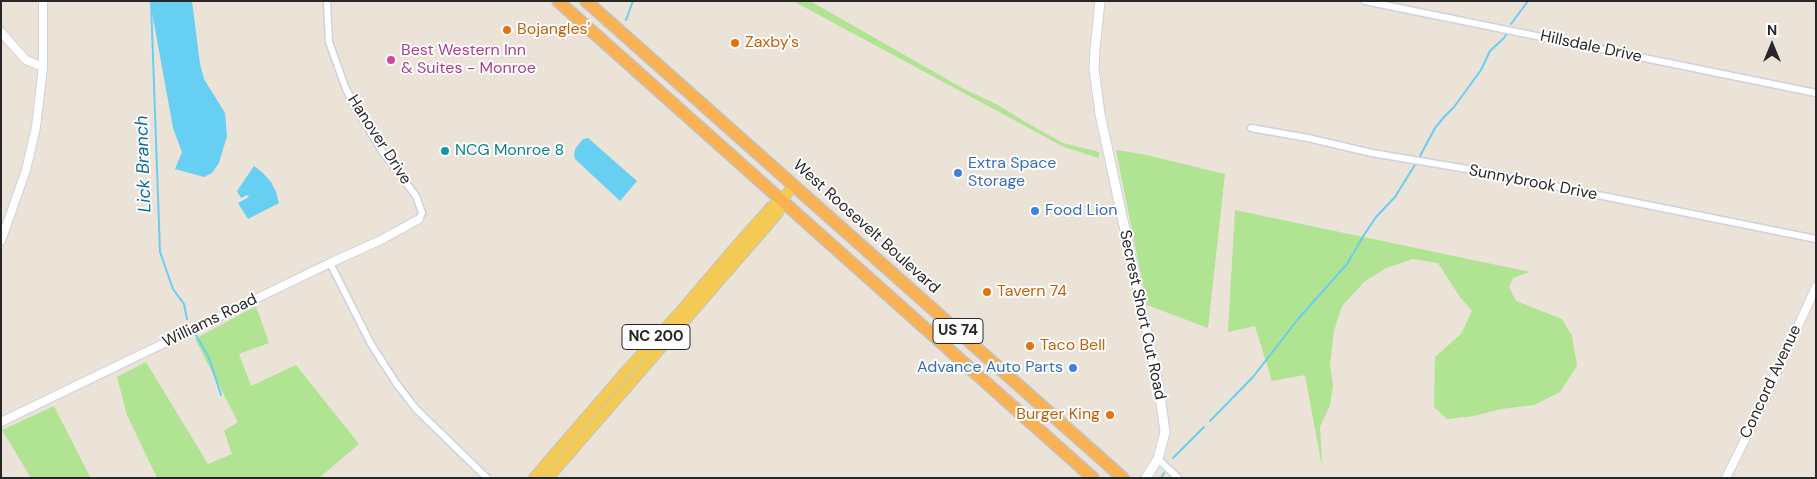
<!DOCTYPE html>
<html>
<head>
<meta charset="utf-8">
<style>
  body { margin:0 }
  #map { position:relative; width:1817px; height:479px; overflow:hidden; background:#ebe2d8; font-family:"DM Sans",sans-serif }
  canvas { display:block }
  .frame { position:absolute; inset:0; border:2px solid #272727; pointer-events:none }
  .north { position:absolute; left:1747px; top:20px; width:50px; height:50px; -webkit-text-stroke:4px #fff; paint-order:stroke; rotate:0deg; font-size:14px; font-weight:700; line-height:20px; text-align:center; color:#272727 }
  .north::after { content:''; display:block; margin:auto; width:18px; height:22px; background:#272727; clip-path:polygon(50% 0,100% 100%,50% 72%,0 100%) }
</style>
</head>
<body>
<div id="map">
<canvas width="1817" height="479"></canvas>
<div class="frame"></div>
<div class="north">N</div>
</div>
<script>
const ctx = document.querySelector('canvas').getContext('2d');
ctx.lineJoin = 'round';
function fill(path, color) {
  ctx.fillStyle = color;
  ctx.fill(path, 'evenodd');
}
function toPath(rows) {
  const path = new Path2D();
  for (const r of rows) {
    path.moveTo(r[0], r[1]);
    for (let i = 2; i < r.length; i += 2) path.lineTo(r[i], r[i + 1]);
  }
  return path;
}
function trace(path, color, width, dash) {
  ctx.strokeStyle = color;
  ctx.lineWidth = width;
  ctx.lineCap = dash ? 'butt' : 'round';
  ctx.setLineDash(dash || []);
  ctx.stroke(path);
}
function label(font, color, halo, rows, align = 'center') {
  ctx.font = font + ' "DM Sans",sans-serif';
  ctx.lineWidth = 4;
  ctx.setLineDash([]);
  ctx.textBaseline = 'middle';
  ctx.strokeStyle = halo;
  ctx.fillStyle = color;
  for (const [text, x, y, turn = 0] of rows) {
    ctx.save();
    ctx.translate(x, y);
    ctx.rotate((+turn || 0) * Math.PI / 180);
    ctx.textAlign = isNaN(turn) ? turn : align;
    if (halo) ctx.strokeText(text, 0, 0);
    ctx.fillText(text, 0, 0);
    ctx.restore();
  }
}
fill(toPath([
  [793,1,810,1,964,89,998,105,1027,123,1063,143,1099,152,1099,158,1064,147],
  [1116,150,1142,154,1225,174,1208,328,1147,305],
  [1235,210,1530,272,1513,278,1509,287,1516,301,1562,319,1572,336,1577,366,1560,392,1534,405,1501,409,1474,416,1447,419,1434,407,1435,357,1461,334,1472,311,1460,297,1438,263,1413,259,1386,268,1364,282,1342,306,1334,331,1330,365,1333,386,1330,405,1320,427,1322,467,1305,375,1272,381,1255,326,1228,332],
  [256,306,269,343,239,354,251,386,296,365,359,444,319,478,157,478,127,415,117,377,146,362,208,464,232,454,224,431,238,422,195,339],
  [54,406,88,473,91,478,31,478,2,430]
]), '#b0e392');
fill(toPath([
  [150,1,192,1,200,64,204,79,225,113,227,136,219,163,212,173,204,177,175,169,182,152,173,128],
  [588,138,637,181,620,201,575,159,574,155,575,149,583,139],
  [254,166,263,173,271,182,276,192,279,203,248,219,238,203,249,197,247,195,241,198,237,191]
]), '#67cff1');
trace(toPath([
  [151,1,160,252,173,289,184,304,187,319],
  [626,20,633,1],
  [1511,24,1528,1],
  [1420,156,1435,128,1444,117,1454,107,1481,70,1490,51,1504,38,1507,33],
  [196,335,209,358,221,395],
  [1210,421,1253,377,1298,319,1347,264,1364,235,1376,217,1395,197,1416,163],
  [1173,458,1204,427],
  [1161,478,1164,473]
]), '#67cff1', 2);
const minor = toPath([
  [327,1,329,42,346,89,356,108,382,151,416,196,422,213,419,219],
  [1365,1,1816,93],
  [1251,128,1308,138,1372,153,1479,171,1816,239],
  [330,263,371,344,396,383,416,409,487,478],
  [1158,459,1178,478]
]);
const tertiary = toPath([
  [1,32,26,60,43,67],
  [1,241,26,170,36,127,43,67,43,1],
  [1,422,330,263,381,240,419,219],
  [1726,478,1759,411,1816,287]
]);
const secondary = toPath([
  [1100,1,1095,49,1094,69,1100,114,1159,388,1165,432,1158,459,1146,478]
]);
const primary = toPath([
  [534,478,627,370,681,311,733,250,771,207,781,201,794,185],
  [548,478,778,213,781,201]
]);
const trunk = toPath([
  [558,1,1093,478],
  [586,1,1123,478]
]);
trace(minor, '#cdd1e1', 9);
trace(tertiary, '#cdd1e1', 10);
trace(secondary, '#cdd1e1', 11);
trace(primary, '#c3c3c3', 12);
trace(trunk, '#c3c3c3', 14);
trace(minor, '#fff', 6);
trace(tertiary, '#fff', 8);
trace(secondary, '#fff', 9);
trace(primary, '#f3cb54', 10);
trace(trunk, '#f9b151', 11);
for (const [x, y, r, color] of [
  [507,30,5,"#e8710a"],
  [735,43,5,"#e8710a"],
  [391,60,5,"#d1479c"],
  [445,151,5,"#0f9aa8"],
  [958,173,5,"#3f7fe0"],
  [1035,211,5,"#3f7fe0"],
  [987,292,5,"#e8710a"],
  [1030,346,5,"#e8710a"],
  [1073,368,5,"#3f7fe0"],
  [1110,415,5,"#e8710a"]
]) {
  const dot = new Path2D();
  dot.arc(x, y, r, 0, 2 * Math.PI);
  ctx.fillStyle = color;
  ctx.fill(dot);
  trace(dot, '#fff', 2);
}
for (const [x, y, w] of [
  [958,331,50],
  [656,337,68]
]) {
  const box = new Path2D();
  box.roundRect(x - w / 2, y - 12.5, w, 25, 4);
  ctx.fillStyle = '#fff';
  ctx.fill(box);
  trace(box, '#272727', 1);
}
label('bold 15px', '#272727', null, [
  ["US 74",958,331],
  ["NC 200",656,337]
]);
label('16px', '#c56008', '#fff', [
  ["Bojangles'",517,30],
  ["Zaxby's",745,43],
  ["Tavern 74",997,292],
  ["Taco Bell",1040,346],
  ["Burger King",1100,415,"right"]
], 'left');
label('16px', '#272727', '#fff', [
  ["Hillsdale Drive",1591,47,12],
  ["Hanover Drive",379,140,57],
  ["Sunnybrook Drive",1533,183,11],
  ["West Roosevelt Boulevard",866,227,42],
  ["Secrest Short Cut Road",1142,315,78],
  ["Williams Road",210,321,-26],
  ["Concord Avenue",1771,382,-65]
]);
label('16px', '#b23c85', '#fff', [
  ["Best Western Inn",401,51],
  ["& Suites - Monroe",401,69]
], 'left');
label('16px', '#0d838f', '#fff', [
  ["NCG Monroe 8",455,151]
], 'left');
label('16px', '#366cbe', '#fff', [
  ["Extra Space",968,164],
  ["Storage",968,182],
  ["Food Lion",1045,211],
  ["Advance Auto Parts",1063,368,"right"]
], 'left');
label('italic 18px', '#0a6b99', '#fff', [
  ["Lick Branch",144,164,-92]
]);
</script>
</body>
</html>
